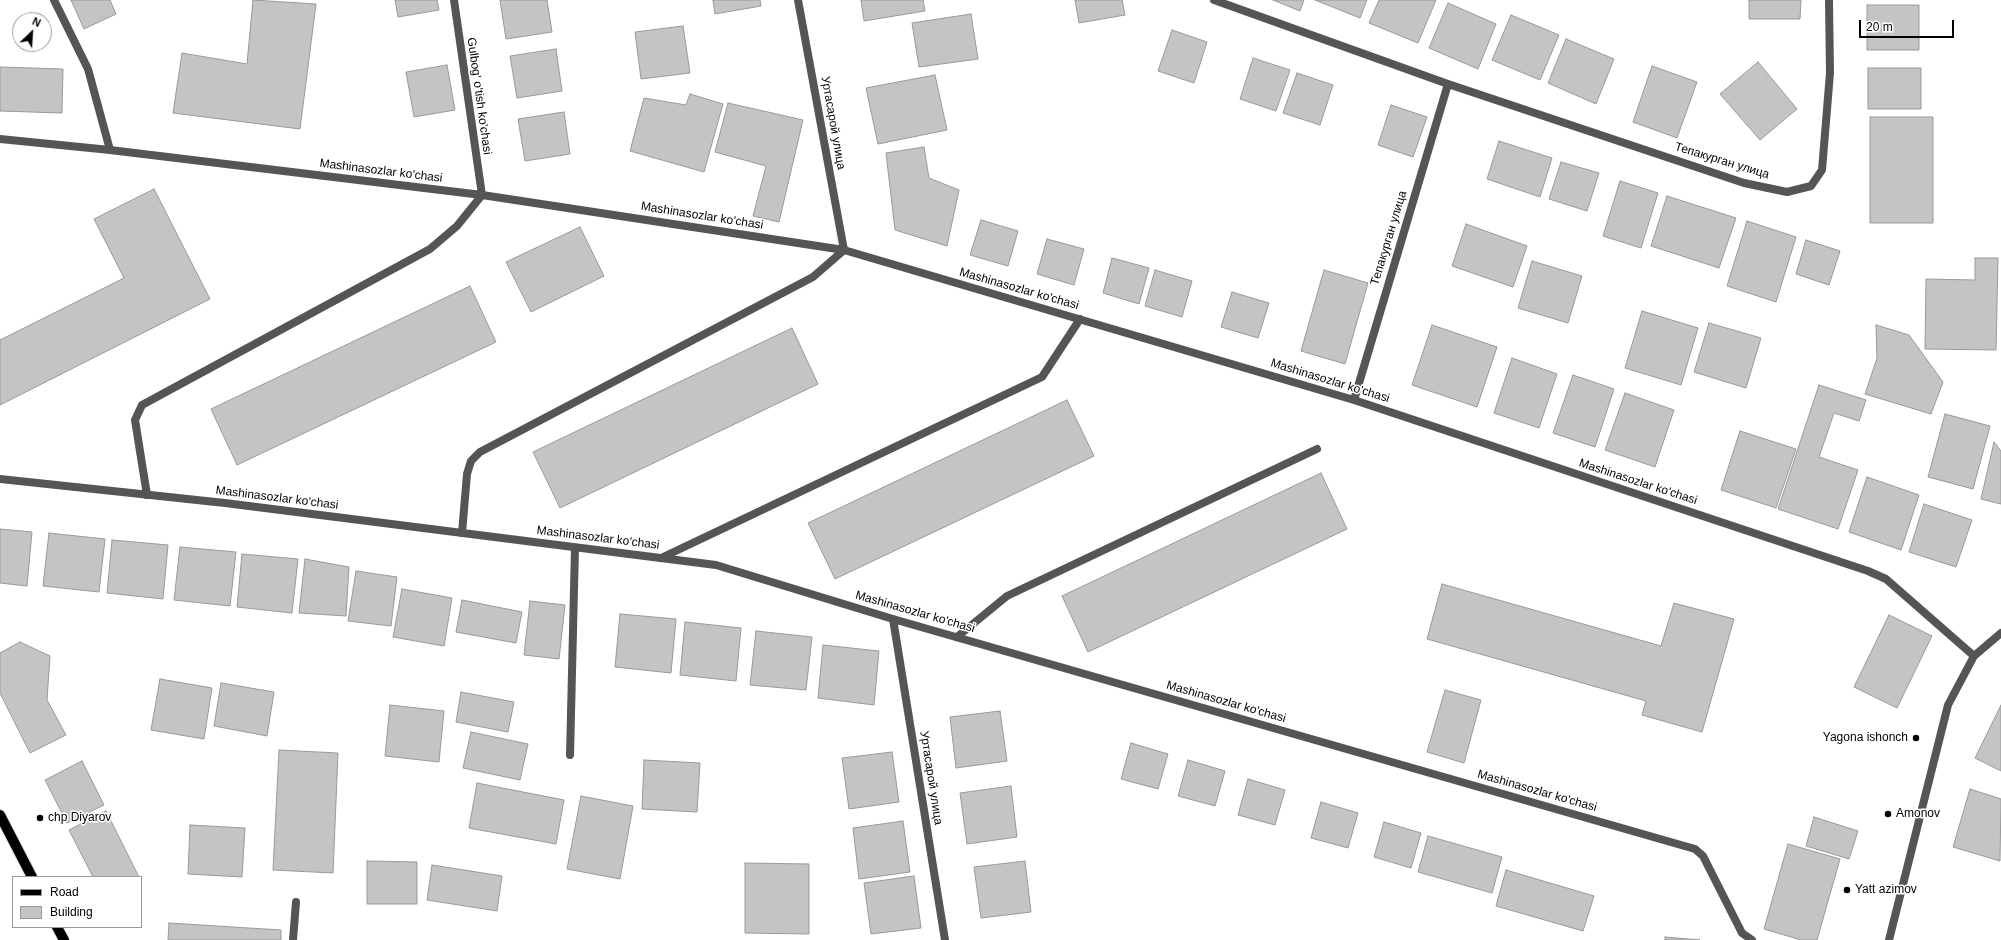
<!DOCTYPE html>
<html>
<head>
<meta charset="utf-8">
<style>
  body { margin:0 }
  #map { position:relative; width:2001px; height:940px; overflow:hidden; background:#fff; font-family:Helvetica,sans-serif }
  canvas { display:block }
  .legend { position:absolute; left:12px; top:876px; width:130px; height:52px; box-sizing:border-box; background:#fff; border:1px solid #999; margin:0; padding:5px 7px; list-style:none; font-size:12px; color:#000 }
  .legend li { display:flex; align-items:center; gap:8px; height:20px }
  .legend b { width:20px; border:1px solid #999 }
  .north { position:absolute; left:12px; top:12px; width:40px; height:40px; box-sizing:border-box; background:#fff; border:1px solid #999; border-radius:50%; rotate:25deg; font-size:11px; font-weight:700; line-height:16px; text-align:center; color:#000 }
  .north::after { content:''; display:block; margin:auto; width:14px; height:18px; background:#000; clip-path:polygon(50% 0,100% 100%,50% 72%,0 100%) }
  .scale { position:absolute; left:1859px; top:20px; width:95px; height:18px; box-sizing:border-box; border:2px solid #000; border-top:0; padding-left:5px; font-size:12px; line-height:14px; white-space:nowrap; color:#000; -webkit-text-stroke:3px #fff; paint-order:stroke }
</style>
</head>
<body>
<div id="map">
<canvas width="2001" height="940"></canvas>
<ul class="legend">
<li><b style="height:5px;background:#000"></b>Road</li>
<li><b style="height:11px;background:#c4c4c4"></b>Building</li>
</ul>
<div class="north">N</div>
<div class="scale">20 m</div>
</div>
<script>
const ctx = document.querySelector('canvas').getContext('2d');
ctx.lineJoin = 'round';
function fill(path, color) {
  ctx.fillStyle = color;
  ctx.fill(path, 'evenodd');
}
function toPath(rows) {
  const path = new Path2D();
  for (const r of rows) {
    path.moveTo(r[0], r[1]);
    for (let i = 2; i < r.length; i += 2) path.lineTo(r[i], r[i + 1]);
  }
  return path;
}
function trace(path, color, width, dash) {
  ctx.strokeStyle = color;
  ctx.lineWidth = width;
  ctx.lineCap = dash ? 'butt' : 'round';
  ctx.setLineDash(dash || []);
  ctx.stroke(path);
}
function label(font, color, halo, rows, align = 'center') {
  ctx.font = font + ' Helvetica,sans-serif';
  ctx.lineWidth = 3;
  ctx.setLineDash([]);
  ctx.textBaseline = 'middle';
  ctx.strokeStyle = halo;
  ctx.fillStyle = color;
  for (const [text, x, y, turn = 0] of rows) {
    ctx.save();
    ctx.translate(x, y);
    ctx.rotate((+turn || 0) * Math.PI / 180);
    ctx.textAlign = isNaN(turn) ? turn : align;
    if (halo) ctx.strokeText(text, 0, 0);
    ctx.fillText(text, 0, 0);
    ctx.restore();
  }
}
const building = toPath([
  [71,0,110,0,116,14,84,29,71,0],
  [253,0,316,4,300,129,173,113,182,53,247,64,253,0],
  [395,0,437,0,439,10,398,17,395,0],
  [500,0,547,0,552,32,506,39,500,0],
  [713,0,760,0,761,6,715,14,713,0],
  [861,0,923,0,925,11,864,21,861,0],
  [1075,0,1122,0,1125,15,1079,23,1075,0],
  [1273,0,1304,0,1300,11,1273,0],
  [1315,0,1367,0,1360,18,1315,0],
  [1379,0,1436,0,1418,43,1369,23,1379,0],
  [1749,0,1801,0,1800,19,1749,19,1749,0],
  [1448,3,1496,24,1478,69,1429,48,1448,3],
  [1867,5,1919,5,1919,50,1867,50,1867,5],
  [971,14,978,59,919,67,912,23,971,14],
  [1511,15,1559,35,1540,80,1492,60,1511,15],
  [683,26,690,73,641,79,635,32,683,26],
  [1172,30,1207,42,1194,83,1158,71,1172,30],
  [1566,39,1614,59,1596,104,1548,83,1566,39],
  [556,49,562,91,517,98,510,56,556,49],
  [1253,58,1290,70,1276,111,1240,99,1253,58],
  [1758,62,1797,109,1760,140,1720,94,1758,62],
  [447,65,455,110,414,117,406,72,447,65],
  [1652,66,1697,82,1677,138,1633,122,1652,66],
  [0,67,63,69,62,113,0,111,0,67],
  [1868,68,1921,68,1921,109,1868,109,1868,68],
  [1297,73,1333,85,1320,125,1283,113,1297,73],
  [935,75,947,130,878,144,866,88,935,75],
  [690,94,723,104,704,172,630,151,644,98,686,105,690,94],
  [728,103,803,120,779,222,753,216,766,166,715,152,728,103],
  [1391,105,1427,117,1413,157,1378,145,1391,105],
  [564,112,570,154,525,161,518,119,564,112],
  [1870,117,1933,117,1933,223,1870,223,1870,117],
  [1499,141,1552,158,1540,197,1487,179,1499,141],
  [924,147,929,178,959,190,947,246,895,230,886,153,924,147],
  [1561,162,1599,173,1587,211,1549,199,1561,162],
  [1620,181,1658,193,1641,248,1603,236,1620,181],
  [154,189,210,299,0,405,0,340,124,278,94,219,154,189],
  [1667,196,1736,218,1719,268,1651,246,1667,196],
  [981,220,1018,231,1008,266,970,255,981,220],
  [1747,221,1796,237,1776,302,1727,286,1747,221],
  [1466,224,1527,246,1513,287,1452,266,1466,224],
  [580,227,604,276,531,312,506,262,580,227],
  [1047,239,1084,249,1074,285,1037,274,1047,239],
  [1806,240,1840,251,1829,285,1796,274,1806,240],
  [1112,258,1149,268,1139,304,1103,293,1112,258],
  [1975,258,1998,258,1996,350,1925,349,1926,279,1975,280,1975,258],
  [1532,261,1582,276,1568,323,1518,308,1532,261],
  [1155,270,1192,281,1182,317,1145,306,1155,270],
  [1324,270,1368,283,1345,364,1301,351,1324,270],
  [470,286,496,342,237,465,211,409,470,286],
  [1232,292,1269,303,1258,338,1221,327,1232,292],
  [1642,311,1698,328,1681,385,1625,368,1642,311],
  [1709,323,1761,338,1746,388,1694,372,1709,323],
  [1432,325,1497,347,1477,407,1412,385,1432,325],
  [1876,325,1909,335,1943,382,1931,414,1865,394,1877,358,1876,325],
  [792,328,818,384,560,508,533,452,792,328],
  [1512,358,1557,374,1539,428,1494,413,1512,358],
  [1573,375,1614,389,1595,447,1553,433,1573,375],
  [1819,385,1866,400,1859,421,1834,413,1819,457,1858,470,1838,529,1778,509,1819,385],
  [1625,393,1674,410,1655,467,1605,450,1625,393],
  [1067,400,1094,456,835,579,808,523,1067,400],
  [1945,414,1990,426,1973,489,1928,477,1945,414],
  [1740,431,1796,449,1776,508,1721,490,1740,431],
  [1994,442,2001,451,2001,504,1981,499,1994,442],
  [1321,473,1347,529,1088,652,1062,596,1321,473],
  [1867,477,1919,495,1901,550,1849,532,1867,477],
  [1924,504,1972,520,1956,567,1909,552,1924,504],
  [0,529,32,532,27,586,0,583,0,529],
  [49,533,105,539,99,592,43,586,49,533],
  [112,540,168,545,163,599,107,593,112,540],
  [180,547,236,552,230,606,174,600,180,547],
  [242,554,298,559,292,613,237,607,242,554],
  [305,559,349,567,346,616,299,613,305,559],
  [356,571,397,577,391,626,348,621,356,571],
  [1442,584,1661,646,1674,603,1734,619,1702,732,1642,715,1646,701,1427,639,1442,584],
  [402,589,452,598,444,646,393,637,402,589],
  [462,600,522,612,516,643,456,632,462,600],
  [530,601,565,605,559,659,524,655,530,601],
  [620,614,676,619,671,673,615,667,620,614],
  [1889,615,1932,636,1897,708,1854,687,1889,615],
  [685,622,741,628,736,681,680,675,685,622],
  [756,631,812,637,806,690,750,685,756,631],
  [20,642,50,656,47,700,66,735,30,753,0,693,0,653,20,642],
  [823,645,879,651,874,705,818,698,823,645],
  [160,679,212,688,204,739,151,730,160,679],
  [221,683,274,692,267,736,214,726,221,683],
  [1445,690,1481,700,1464,763,1427,752,1445,690],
  [461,692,514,702,508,732,456,722,461,692],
  [390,705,444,711,439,762,385,756,390,705],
  [2001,705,2001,771,1975,758,2001,705],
  [1000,711,1007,761,956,768,950,717,1000,711],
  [471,732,528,744,520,780,463,768,471,732],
  [1131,743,1168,754,1158,789,1121,779,1131,743],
  [279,750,338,753,333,873,273,870,279,750],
  [892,752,899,802,849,809,842,758,892,752],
  [644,760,700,763,697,812,642,809,644,760],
  [1188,760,1225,771,1215,806,1178,796,1188,760],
  [82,761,104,805,67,823,45,780,82,761],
  [1248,779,1285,790,1275,825,1238,815,1248,779],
  [477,783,564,800,556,844,469,828,477,783],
  [1011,786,1017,837,967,844,960,793,1011,786],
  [1970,789,2001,799,2000,861,1953,847,1970,789],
  [581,796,633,806,620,879,567,869,581,796],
  [1321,802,1358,813,1348,848,1311,838,1321,802],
  [106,811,139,877,93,877,69,830,106,811],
  [1814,817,1858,831,1849,859,1806,846,1814,817],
  [903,821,910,872,859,879,853,828,903,821],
  [1384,822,1421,833,1411,868,1374,857,1384,822],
  [190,825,245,828,242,877,188,874,190,825],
  [1428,836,1502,857,1492,893,1418,872,1428,836],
  [1788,844,1840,859,1817,940,1801,940,1764,929,1788,844],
  [367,861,417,862,417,904,367,904,367,861],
  [1025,861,1031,912,981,918,974,867,1025,861],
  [745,863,809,864,809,934,745,933,745,863],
  [432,865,502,876,497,911,427,900,432,865],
  [1506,870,1594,896,1583,931,1496,906,1506,870],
  [914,876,921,928,871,934,864,883,914,876],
  [169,923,281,930,281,940,168,940,169,923],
  [1665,937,1700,940,1665,940,1665,937]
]);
fill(building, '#c4c4c4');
trace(building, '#999', 1);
const primary = toPath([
  [0,815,32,877],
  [57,927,64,940]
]);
trace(primary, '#dbdbdb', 12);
trace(toPath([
  [54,0,88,69,110,150],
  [147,495,135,420,142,405,430,249,457,226,482,195],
  [462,533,467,474,471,461,480,452,813,277,844,250],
  [661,558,1042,377,1080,319],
  [957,637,1007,596,1317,449],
  [570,755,575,548],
  [293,940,296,902]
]), '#555', 8);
trace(toPath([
  [454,0,482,195],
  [798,0,844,250],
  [1214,0,1448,84,1744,183,1787,192,1811,186,1822,170,1830,73,1829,0],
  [0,139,110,150,482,195,844,250,1354,400,1868,571,1886,579,1974,656],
  [1354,400,1448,84],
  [0,479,225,503,716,565,893,619,1695,849,1703,856,1742,933,1752,940],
  [893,619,945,940],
  [1889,940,1948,705,1974,656,2001,633]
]), '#555', 8);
trace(primary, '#000', 10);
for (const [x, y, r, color] of [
  [1916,738,4,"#000"],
  [1888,814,4,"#000"],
  [40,818,4,"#000"],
  [1847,890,4,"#000"]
]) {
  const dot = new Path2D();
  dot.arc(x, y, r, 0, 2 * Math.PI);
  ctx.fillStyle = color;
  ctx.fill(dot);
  trace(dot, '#fff', 1.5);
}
label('12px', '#000', '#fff', [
  ["Gulbog' o'tish ko'chasi",479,96,82],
  ["Уртасарой улица",833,123,80],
  ["Тепакурган улица",1722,161,17],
  ["Mashinasozlar ko'chasi",381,171,7],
  ["Mashinasozlar ko'chasi",702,216,9],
  ["Тепакурган улица",1389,238,-73],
  ["Mashinasozlar ko'chasi",1019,289,16],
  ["Mashinasozlar ko'chasi",1330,381,17],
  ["Mashinasozlar ko'chasi",1638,482,18],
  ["Mashinasozlar ko'chasi",277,498,7],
  ["Mashinasozlar ko'chasi",598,538,7],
  ["Mashinasozlar ko'chasi",915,612,16],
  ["Mashinasozlar ko'chasi",1226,702,16],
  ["Уртасарой улица",931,778,81],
  ["Mashinasozlar ko'chasi",1537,791,16]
]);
label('12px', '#000', '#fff', [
  ["Yagona ishonch",1908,738,"right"],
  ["Amonov",1896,814],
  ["chp Diyarov",48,818],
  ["Yatt azimov",1855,890]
], 'left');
</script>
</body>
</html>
